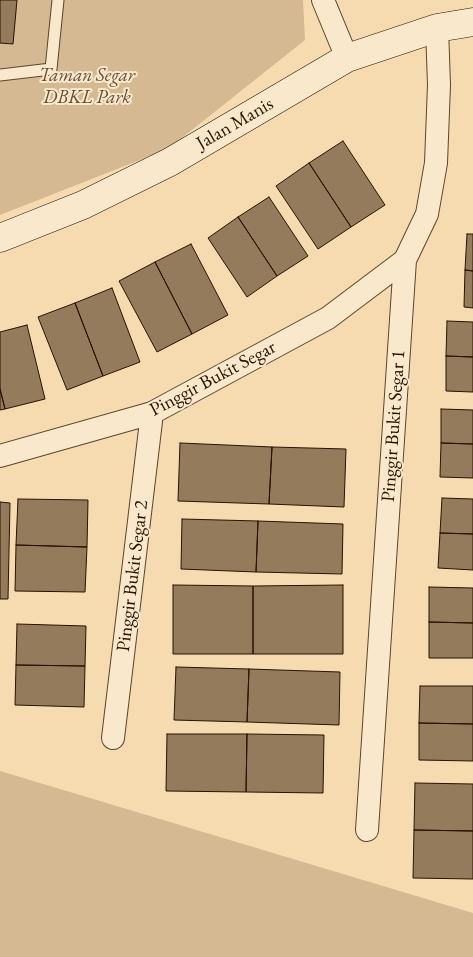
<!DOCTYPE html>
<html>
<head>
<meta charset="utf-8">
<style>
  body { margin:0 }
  canvas { display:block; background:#f7dbb0 }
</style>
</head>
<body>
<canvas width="473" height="957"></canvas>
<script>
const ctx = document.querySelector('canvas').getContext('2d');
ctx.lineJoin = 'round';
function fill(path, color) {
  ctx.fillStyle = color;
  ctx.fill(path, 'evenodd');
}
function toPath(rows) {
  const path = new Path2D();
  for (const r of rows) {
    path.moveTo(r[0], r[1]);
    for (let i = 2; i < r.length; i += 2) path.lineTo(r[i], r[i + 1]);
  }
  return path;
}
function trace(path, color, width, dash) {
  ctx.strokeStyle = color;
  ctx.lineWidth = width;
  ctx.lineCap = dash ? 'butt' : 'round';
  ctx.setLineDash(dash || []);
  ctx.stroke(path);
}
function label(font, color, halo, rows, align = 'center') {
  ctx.font = font + ' "EB Garamond",serif';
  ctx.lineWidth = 4;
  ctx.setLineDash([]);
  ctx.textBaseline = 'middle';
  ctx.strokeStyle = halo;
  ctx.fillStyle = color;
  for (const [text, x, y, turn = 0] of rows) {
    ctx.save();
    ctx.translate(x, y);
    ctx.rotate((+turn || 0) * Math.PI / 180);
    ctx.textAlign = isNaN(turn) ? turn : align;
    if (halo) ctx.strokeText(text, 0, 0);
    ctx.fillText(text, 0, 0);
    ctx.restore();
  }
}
fill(toPath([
  [0,0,303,0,305,40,168,149,0,215],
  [0,771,473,913,473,957,0,957]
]), '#d4b992');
const building = toPath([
  [0,0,17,0,13,44,0,43,0,0],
  [343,141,385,205,351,227,309,163,343,141],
  [309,163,351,227,318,249,276,186,309,163],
  [269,197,308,256,277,276,238,217,269,197],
  [238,217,277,276,247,297,208,238,238,217],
  [467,234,473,234,473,271,465,270,467,234],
  [191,244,228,315,192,334,155,262,191,244],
  [155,262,192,334,157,352,119,281,155,262],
  [465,270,473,271,473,308,464,307,465,270],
  [112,288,140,362,103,376,75,303,112,288],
  [75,303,103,376,67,390,38,317,75,303],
  [447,321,473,322,473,357,446,356,447,321],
  [27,325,45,399,5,409,0,389,0,332,27,325],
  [446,356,473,357,473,392,446,391,446,356],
  [0,389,5,409,0,410,0,389],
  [441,409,473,410,473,444,441,443,441,409],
  [180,443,272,447,269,504,178,501,180,443],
  [441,443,473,444,473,478,440,477,441,443],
  [272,447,346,449,344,507,269,504,272,447],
  [442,498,473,499,473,534,440,533,442,498],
  [18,499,88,500,87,547,16,545,18,499],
  [0,502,10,503,8,599,0,599,0,502],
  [182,519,258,521,256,572,181,569,182,519],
  [258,521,343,524,342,574,256,572,258,521],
  [440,533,473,534,473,570,438,568,440,533],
  [16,545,87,547,85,592,15,591,16,545],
  [173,585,253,586,253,654,173,654,173,585],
  [343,585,343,654,253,654,253,586,343,585],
  [429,587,473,588,473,623,429,622,429,587],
  [429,622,473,623,473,658,429,658,429,622],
  [17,624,86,626,85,666,16,665,17,624],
  [16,665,85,666,84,707,15,705,16,665],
  [176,667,249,669,247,722,174,720,176,667],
  [249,669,340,672,339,725,247,722,249,669],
  [420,686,473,686,473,724,419,723,420,686],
  [419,723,473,724,473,761,419,760,419,723],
  [167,734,247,734,246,792,166,791,167,734],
  [247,734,324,735,323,793,246,792,247,734],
  [415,783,473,784,473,831,414,830,415,783],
  [414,830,473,831,473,879,413,878,414,830]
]);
fill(building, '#937b5c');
trace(building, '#271300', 1);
const lane = toPath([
  [0,75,51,69,58,0]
]);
const street = toPath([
  [323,0,347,58],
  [0,456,152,413,328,318,405,260],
  [113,738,152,413],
  [367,830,405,260,427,214,436,163,439,85,437,28]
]);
const secondary = toPath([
  [0,238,83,205,170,162,347,58,437,28,473,22]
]);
trace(lane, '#5b452c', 13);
trace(street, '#5b452c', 24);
trace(secondary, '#271300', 29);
trace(lane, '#fae8cc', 11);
trace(street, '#fae8cc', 22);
trace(secondary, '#fae8cc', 28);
label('italic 19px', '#644d33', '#fae8cc', [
  ["Taman Segar",87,76],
  ["DBKL Park",87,98]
]);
label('19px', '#271300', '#fae8cc', [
  ["Jalan Manis",235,124,-30],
  ["Pinggir Bukit Segar",213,379,-28],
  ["Pinggir Bukit Segar 1",394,426,-86],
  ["Pinggir Bukit Segar 2",133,576,-83]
]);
</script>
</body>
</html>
